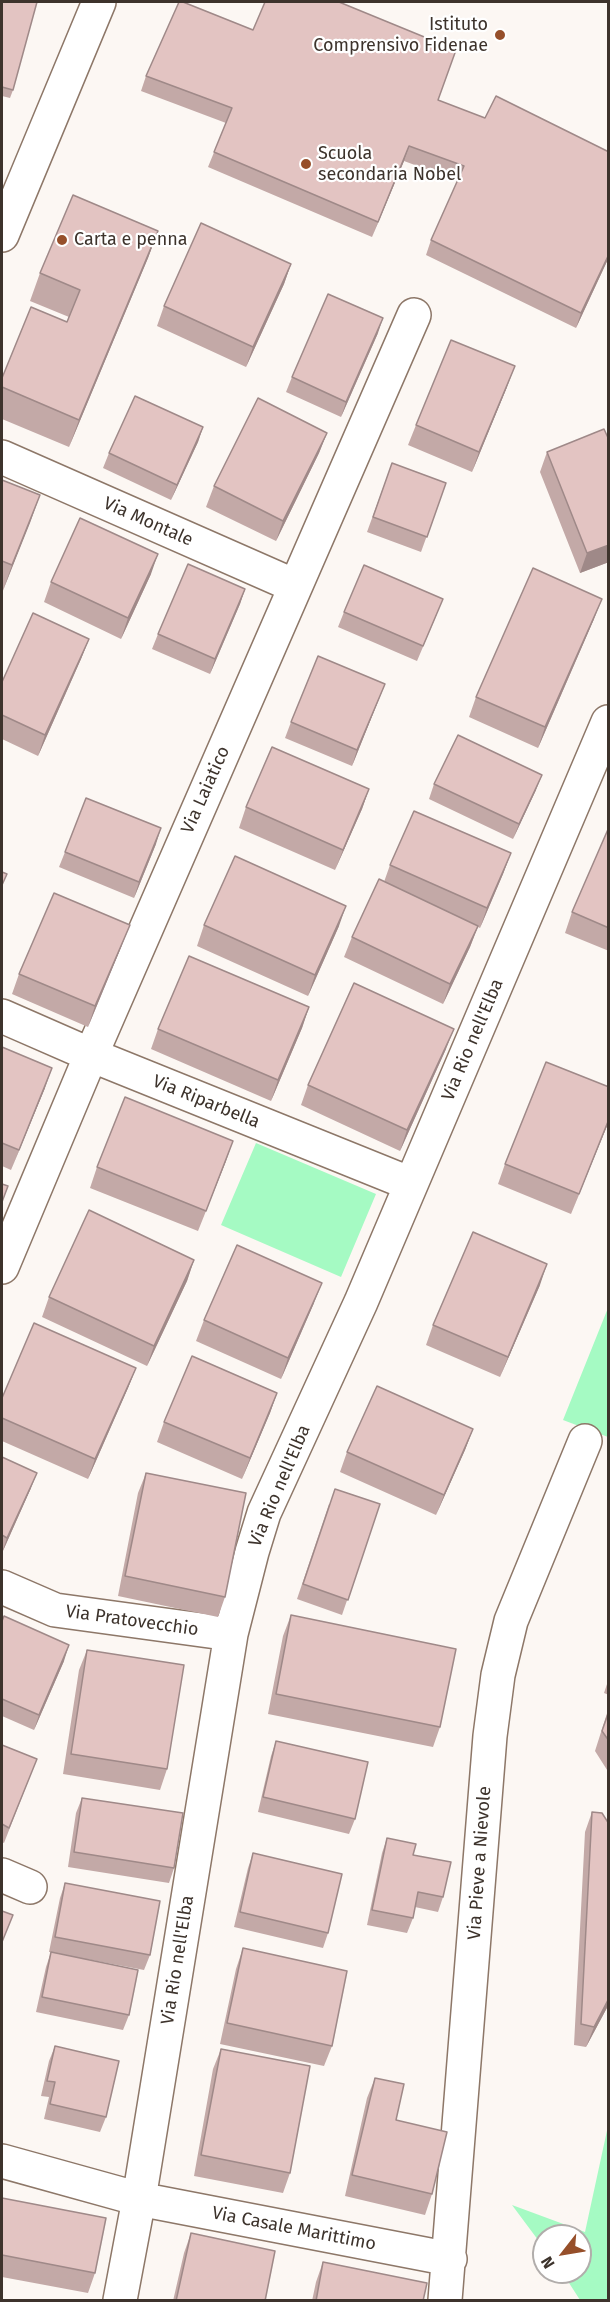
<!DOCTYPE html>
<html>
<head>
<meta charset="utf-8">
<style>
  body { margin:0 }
  #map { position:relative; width:610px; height:2302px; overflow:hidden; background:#fcf7f3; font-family:"Fira Sans",sans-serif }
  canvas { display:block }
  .frame { position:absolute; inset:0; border:3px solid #3d332c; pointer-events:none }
  .north { position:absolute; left:532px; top:2224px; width:60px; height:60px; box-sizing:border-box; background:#fff; border:2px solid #b1adab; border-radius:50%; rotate:239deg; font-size:16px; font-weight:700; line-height:24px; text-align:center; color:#3d332c }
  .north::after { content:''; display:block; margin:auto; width:21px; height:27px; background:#964f2a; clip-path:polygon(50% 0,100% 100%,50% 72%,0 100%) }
</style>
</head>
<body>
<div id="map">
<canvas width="610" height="2302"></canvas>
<div class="frame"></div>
<div class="north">N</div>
</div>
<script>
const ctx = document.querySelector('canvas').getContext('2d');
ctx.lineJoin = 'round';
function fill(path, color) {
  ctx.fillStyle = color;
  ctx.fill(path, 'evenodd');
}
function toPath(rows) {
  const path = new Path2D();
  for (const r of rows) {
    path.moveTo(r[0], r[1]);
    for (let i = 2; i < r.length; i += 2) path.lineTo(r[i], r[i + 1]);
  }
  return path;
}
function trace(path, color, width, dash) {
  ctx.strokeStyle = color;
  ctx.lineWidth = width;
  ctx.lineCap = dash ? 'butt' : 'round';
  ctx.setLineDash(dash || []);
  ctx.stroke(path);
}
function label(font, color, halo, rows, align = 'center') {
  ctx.font = font + ' "Fira Sans",sans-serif';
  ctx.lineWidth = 4.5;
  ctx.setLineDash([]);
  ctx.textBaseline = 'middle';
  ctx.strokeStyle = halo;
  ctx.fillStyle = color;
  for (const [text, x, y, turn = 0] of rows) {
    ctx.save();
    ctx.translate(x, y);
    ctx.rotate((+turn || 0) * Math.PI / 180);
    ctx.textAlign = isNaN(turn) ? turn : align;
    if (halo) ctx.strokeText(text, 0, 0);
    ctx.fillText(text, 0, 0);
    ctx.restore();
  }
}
fill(toPath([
  [256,1143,376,1194,341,1277,221,1225],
  [608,1308,608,1437,563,1420],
  [608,2126,608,2300,580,2300,562,2272,580,2272,580,2236,544,2236,544,2248,512,2205,585,2232]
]), '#a5fac3');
const minor = toPath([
  [2,457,295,586],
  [2,1016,91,1055,411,1184],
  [2,1267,91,1055,414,315],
  [2,1587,55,1610,231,1634],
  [2,1875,30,1887],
  [2,2161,139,2199,450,2259],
  [120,2300,139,2199,231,1634,252,1552,264,1513,361,1302,608,722],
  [445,2300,490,1736,498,1675,511,1621,585,1441]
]);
const tertiary = toPath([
  [2,235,99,2]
]);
trace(minor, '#8d7768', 36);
trace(tertiary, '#8d7768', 36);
trace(minor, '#fff', 33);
trace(tertiary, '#fff', 33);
fill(toPath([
  [2,2,13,90,10,98,2,96],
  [253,30,485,118,609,152,609,257,576,328,426,255,431,240,458,181,404,161,372,237,208,167,226,123,141,91,146,76],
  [158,231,148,258,69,447,2,419,2,378,67,322,69,317,30,301,40,273],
  [291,264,284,284,246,367,157,326,164,306],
  [378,333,341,417,286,392,292,377],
  [507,387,472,472,408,445,416,425],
  [203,427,198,442,171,500,103,468,109,453],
  [327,433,319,453,276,541,206,507,214,486],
  [609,440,609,562,580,573,540,472,547,452],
  [392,463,446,483,421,552,367,532],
  [2,480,40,495,2,593],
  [151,574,121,639,44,602,51,582],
  [245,589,240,604,210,674,152,649,158,634],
  [344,612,437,614,417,661,338,627],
  [594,619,538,748,469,717,476,697],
  [89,639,81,659,38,756,2,739,2,682],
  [385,684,352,766,285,738,291,722],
  [434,784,536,790,513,839,429,799],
  [369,789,362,809,335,870,239,828,246,807],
  [609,827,609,951,565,933,572,912],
  [156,844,134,898,59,867,65,852],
  [511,853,503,874,480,928,478,927,470,947,443,1004,344,957,352,937,384,882,390,865],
  [204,925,339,926,308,996,197,946],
  [122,945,88,1027,12,994,19,974],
  [309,1007,302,1028,271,1101,151,1049,158,1029],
  [2,1047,45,1088,11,1170,2,1166],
  [446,1049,400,1151,301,1105,308,1085],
  [609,1087,609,1121,571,1214,498,1184,505,1164],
  [226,1161,198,1231,90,1188,97,1167],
  [194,1260,187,1281,147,1366,42,1317,49,1297],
  [540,1285,500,1377,426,1345,433,1325],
  [314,1303,281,1379,196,1341,204,1320],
  [136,1368,128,1388,88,1479,2,1441,2,1398],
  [277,1393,270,1413,242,1479,157,1442,164,1422],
  [473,1429,465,1450,436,1515,340,1472,347,1452],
  [2,1457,31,1488,2,1553],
  [146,1473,225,1597,218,1617,118,1596,138,1493],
  [329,1504,380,1504,342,1615,297,1599],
  [291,1615,440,1727,433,1747,268,1714,283,1636],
  [2,1621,64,1661,34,1730,2,1716],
  [87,1650,167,1769,160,1790,63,1774,79,1670],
  [609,1678,609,1695,604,1693],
  [609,1707,609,1773,595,1751],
  [276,1741,355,1819,349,1834,258,1812,271,1756],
  [2,1745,31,1774,4,1843,2,1842],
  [82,1798,174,1868,169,1883,68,1867,76,1813],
  [592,1812,609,1824,609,2004,586,2047,574,2045,585,1832],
  [387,1838,413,1855,443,1897,438,1912,415,1907,413,1918,407,1933,367,1925,382,1853],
  [253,1853,328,1933,323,1948,234,1927,248,1868],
  [65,1883,150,1955,144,1970,86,1959,129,2015,123,2030,36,2012,46,1967,51,1952,49,1952,60,1898],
  [243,1948,332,2046,324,2066,220,2044,236,1969],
  [55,2046,106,2117,100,2132,44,2119,49,2097,41,2096,49,2061],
  [221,2049,290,2173,283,2193,194,2176,213,2069],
  [375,2078,432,2194,425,2215,345,2196,367,2098],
  [2,2198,95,2273,88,2293,2,2277],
  [191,2233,265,2301,173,2301,184,2253],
  [323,2262,423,2301,312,2301,316,2282]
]), '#c3a9a7');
fill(toPath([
  [409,146,404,161,372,237,378,222],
  [158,231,148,258,69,447,79,420],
  [609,254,609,257,576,328,581,313],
  [291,264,284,284,246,367,253,347],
  [383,318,378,333,341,417,346,402],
  [515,366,507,387,472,472,479,452],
  [203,427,198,442,171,500,177,485],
  [327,433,319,453,276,541,283,521],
  [40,495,30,523,2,593,12,565],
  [609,545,609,562,580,573,587,553],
  [158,554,151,574,121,639,128,618],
  [245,589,240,604,210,674,215,659],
  [602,599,594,619,538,748,545,727],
  [89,639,81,659,38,756,45,735],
  [385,684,379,699,352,766,357,750],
  [542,775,536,790,513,839,519,824],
  [369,789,362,809,335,870,343,850],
  [161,828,156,844,134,898,139,882],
  [511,853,503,874,480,928,487,908],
  [346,906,339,926,308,996,315,975],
  [130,925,122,945,88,1027,95,1006],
  [478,926,470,947,443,1004,450,984],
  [309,1007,302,1028,271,1101,278,1080],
  [454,1029,446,1049,400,1151,407,1130],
  [52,1068,45,1088,11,1170,19,1150],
  [609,1119,609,1121,571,1214],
  [233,1141,226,1161,198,1231,206,1211],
  [194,1260,187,1281,147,1366,154,1346],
  [547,1264,540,1285,500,1377,508,1357],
  [322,1283,314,1303,281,1379,288,1358],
  [136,1368,128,1388,88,1479,95,1459],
  [277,1393,270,1413,242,1479,250,1458],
  [473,1429,465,1450,436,1515,444,1495],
  [37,1473,31,1488,2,1553,7,1538],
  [69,1645,64,1661,34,1730,39,1715],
  [609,1998,609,2004,586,2047,594,2027]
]), '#9f8988');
const building = toPath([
  [2,2,37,2,13,90,2,87,2,2],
  [179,2,183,2,253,30,265,2,339,2,456,50,438,100,485,118,496,96,609,152,609,254,581,313,431,240,464,166,409,146,378,222,214,152,232,108,146,76,179,2],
  [73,195,158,231,79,420,2,387,2,378,31,307,67,322,80,290,40,273,73,195],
  [201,223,291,264,253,347,164,306,201,223],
  [328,294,383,318,346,402,292,377,328,294],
  [451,340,515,366,479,452,416,425,451,340],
  [135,396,203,427,177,485,109,453,135,396],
  [258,398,327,433,283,521,214,486,258,398],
  [604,429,609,440,609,545,587,553,547,452,604,429],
  [392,463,446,483,427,537,373,517,392,463],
  [2,480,40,495,12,565,2,561,2,480],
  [80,518,158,554,128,618,51,582,80,518],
  [188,564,245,589,215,659,158,634,188,564],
  [364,565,443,599,423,646,344,612,364,565],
  [533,568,602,599,545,727,476,697,533,568],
  [33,613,89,639,45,735,2,715,2,682,33,613],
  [318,656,385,684,357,750,291,722,318,656],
  [458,735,542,775,519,824,434,784,458,735],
  [272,747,369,789,343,850,246,807,272,747],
  [86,798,161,828,139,882,65,852,86,798],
  [414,811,511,853,487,908,390,865,414,811],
  [609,827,609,928,572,912,609,827],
  [235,856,346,906,315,975,204,925,235,856],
  [2,872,7,874,2,885,2,872],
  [379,879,478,926,450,984,352,937,379,879],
  [54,893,130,925,95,1006,19,974,54,893],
  [189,956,309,1007,278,1080,158,1029,189,956],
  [354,983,454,1029,407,1130,308,1085,354,983],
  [2,1047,52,1068,19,1150,2,1143,2,1047],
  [546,1062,609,1087,609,1119,579,1194,505,1164,546,1062],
  [125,1097,233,1141,206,1211,97,1167,125,1097],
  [2,1184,8,1186,2,1202,2,1184],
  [89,1210,194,1260,154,1346,49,1297,89,1210],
  [473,1232,547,1264,508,1357,433,1325,473,1232],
  [237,1245,322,1283,288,1358,204,1320,237,1245],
  [34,1323,136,1368,95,1459,2,1418,2,1398,34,1323],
  [192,1356,277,1393,250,1458,164,1422,192,1356],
  [377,1386,473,1429,444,1495,347,1452,377,1386],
  [2,1457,37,1473,7,1538,2,1535,2,1457],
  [146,1473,246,1493,225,1597,125,1576,146,1473],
  [335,1489,380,1504,348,1600,303,1584,335,1489],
  [291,1615,456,1649,440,1727,276,1694,291,1615],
  [4,1616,69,1645,39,1715,2,1699,2,1621,4,1616],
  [87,1650,184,1665,167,1769,71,1754,87,1650],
  [609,1711,609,1741,602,1731,609,1711],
  [276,1741,368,1762,355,1819,263,1797,276,1741],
  [2,1745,37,1759,9,1828,2,1824,2,1745],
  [82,1798,183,1813,174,1868,74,1852,82,1798],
  [592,1812,602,1813,609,1824,609,1998,594,2027,581,2024,592,1812],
  [387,1838,416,1844,413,1855,451,1862,443,1897,418,1892,413,1918,372,1910,387,1838],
  [253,1853,342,1874,328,1933,240,1912,253,1853],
  [65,1883,160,1901,150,1955,55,1937,65,1883],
  [2,1911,13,1915,2,1942,2,1911],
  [243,1948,347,1971,332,2046,227,2023,243,1948],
  [51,1952,138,1970,129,2015,42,1997,51,1952],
  [55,2046,119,2061,106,2117,50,2104,55,2082,47,2081,55,2046],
  [221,2049,310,2066,290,2173,201,2155,221,2049],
  [375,2078,404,2084,396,2120,447,2132,432,2194,352,2175,375,2078],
  [2,2198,106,2218,95,2273,2,2255,2,2198],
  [191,2233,275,2251,265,2301,176,2301,191,2233],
  [323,2262,427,2283,423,2301,316,2301,323,2262]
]);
fill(building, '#e3c4c2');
trace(building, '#9f8988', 1.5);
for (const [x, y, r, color] of [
  [500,35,6,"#964f2a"],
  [306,164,6,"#964f2a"],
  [62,240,6,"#964f2a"]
]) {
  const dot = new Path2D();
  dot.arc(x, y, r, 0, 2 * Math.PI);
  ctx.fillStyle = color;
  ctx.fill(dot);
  trace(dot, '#fff', 2);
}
label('18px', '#3d332c', '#fff', [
  ["Istituto",488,25,"right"],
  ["Comprensivo Fidenae",488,46,"right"],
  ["Scuola",318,154],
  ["secondaria Nobel",318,175],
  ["Carta e penna",74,240]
], 'left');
label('18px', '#3d332c', '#fff', [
  ["Via Montale",148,522,24],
  ["Via Laiatico",206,790,-66],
  ["Via Rio nell'Elba",473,1040,-67],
  ["Via Riparbella",206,1102,22],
  ["Via Rio nell'Elba",280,1486,-67],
  ["Via Pratovecchio",132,1621,8],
  ["Via Pieve a Nievole",480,1863,-86],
  ["Via Rio nell'Elba",178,1960,-81],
  ["Via Casale Marittimo",294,2229,11]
]);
</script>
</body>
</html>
